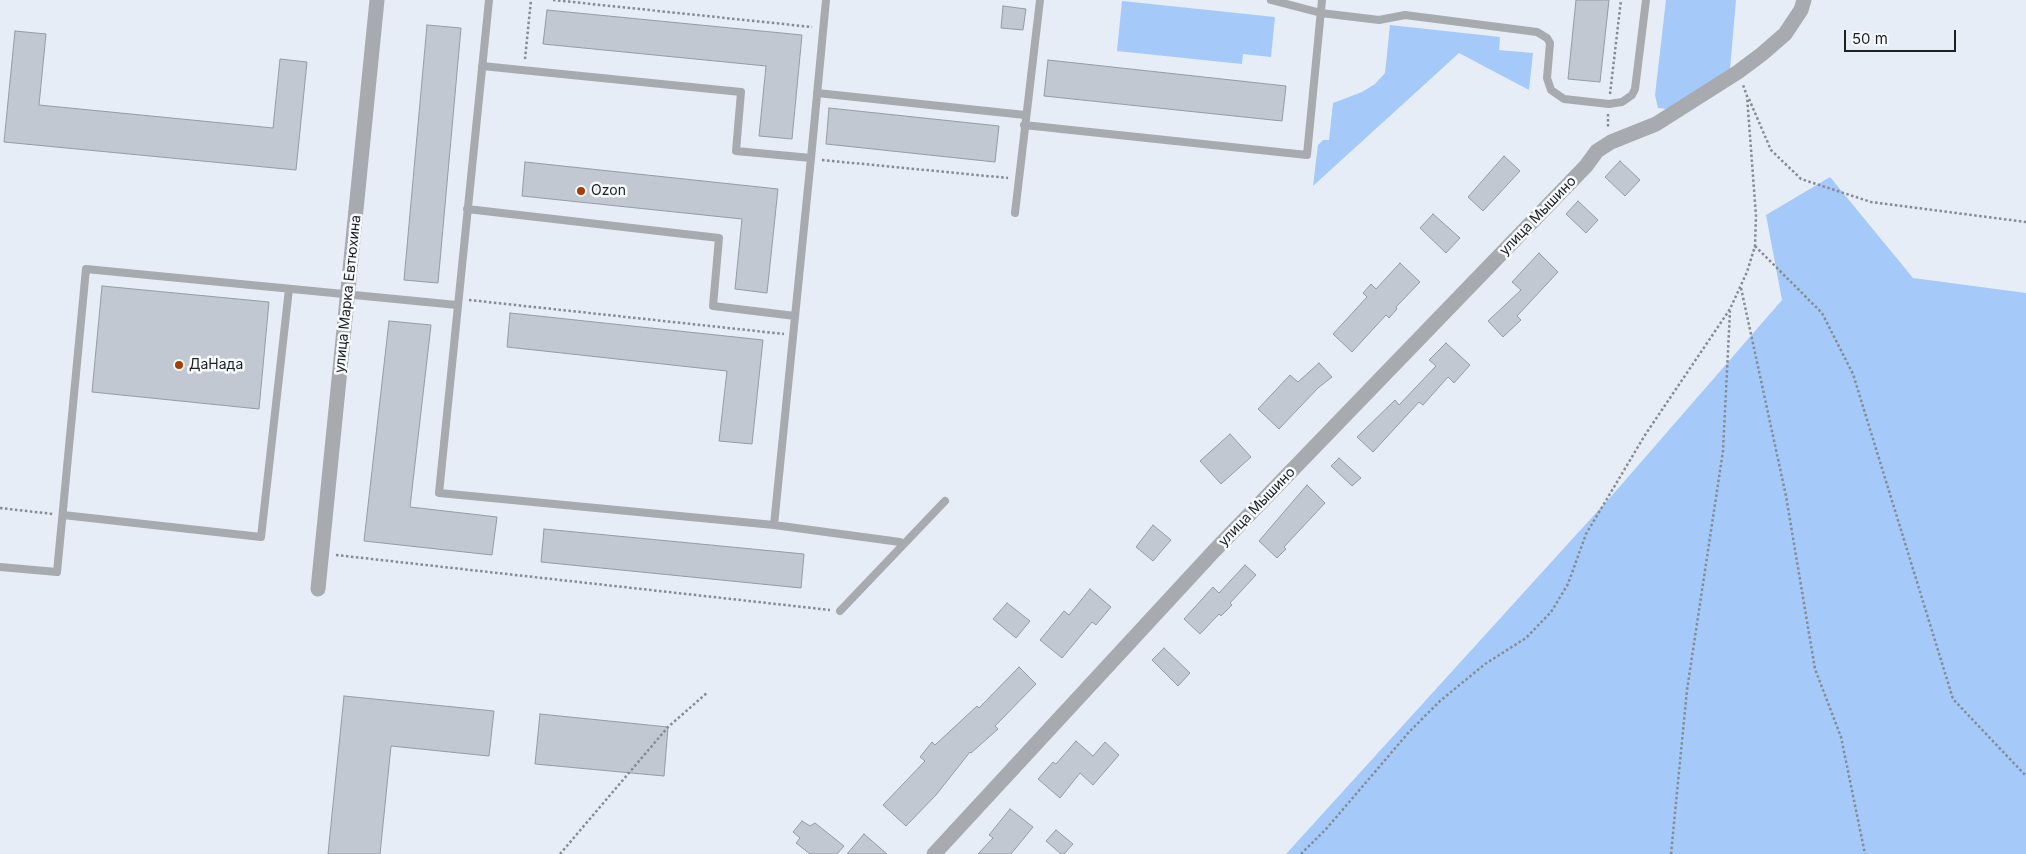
<!DOCTYPE html>
<html>
<head>
<meta charset="utf-8">
<style>
  body { margin:0 }
  #map { position:relative; width:2026px; height:854px; overflow:hidden; background:#e6edf6; font-family:Inter,sans-serif }
  canvas { display:block }
  .scale { position:absolute; left:1844px; top:30px; width:112px; height:22px; box-sizing:border-box; border:2px solid #1e2124; border-top:0; padding-left:6px; font-size:15px; line-height:18px; white-space:nowrap; color:#1e2124; -webkit-text-stroke:4px #f7fafd; paint-order:stroke }
</style>
</head>
<body>
<div id="map">
<canvas width="2026" height="854"></canvas>
<div class="scale">50 m</div>
</div>
<script>
const ctx = document.querySelector('canvas').getContext('2d');
ctx.lineJoin = 'round';
function fill(path, color) {
  ctx.fillStyle = color;
  ctx.fill(path, 'evenodd');
}
function toPath(rows) {
  const path = new Path2D();
  for (const r of rows) {
    path.moveTo(r[0], r[1]);
    for (let i = 2; i < r.length; i += 2) path.lineTo(r[i], r[i + 1]);
  }
  return path;
}
function trace(path, color, width, dash) {
  ctx.strokeStyle = color;
  ctx.lineWidth = width;
  ctx.lineCap = dash ? 'butt' : 'round';
  ctx.setLineDash(dash || []);
  ctx.stroke(path);
}
function label(font, color, halo, rows, align = 'center') {
  ctx.font = font + ' Inter,sans-serif';
  ctx.lineWidth = 5;
  ctx.setLineDash([]);
  ctx.textBaseline = 'middle';
  ctx.strokeStyle = halo;
  ctx.fillStyle = color;
  for (const [text, x, y, turn = 0] of rows) {
    ctx.save();
    ctx.translate(x, y);
    ctx.rotate((+turn || 0) * Math.PI / 180);
    ctx.textAlign = isNaN(turn) ? turn : align;
    if (halo) ctx.strokeText(text, 0, 0);
    ctx.fillText(text, 0, 0);
    ctx.restore();
  }
}
fill(toPath([
  [1666,0,1736,0,1730,69,1667,109,1658,108,1655,95],
  [1122,1,1275,17,1271,57,1243,54,1242,64,1117,51],
  [1390,25,1500,37,1499,50,1533,53,1529,90,1459,53,1313,186,1318,145,1323,140,1329,140,1333,103,1362,92,1375,84,1385,73],
  [1830,177,1913,278,2026,293,2026,854,1286,854,1615,492,1782,300,1766,215]
]), '#a5caf9');
const building = toPath([
  [1576,0,1609,0,1600,82,1568,79,1576,0],
  [1003,6,1026,9,1023,30,1001,28,1003,6],
  [547,10,802,35,792,139,759,136,766,66,543,44,547,10],
  [427,25,461,28,438,283,404,280,427,25],
  [15,31,46,34,39,105,273,128,280,59,307,62,296,170,4,142,15,31],
  [1048,60,1286,86,1282,121,1044,96,1048,60],
  [829,108,999,126,995,162,826,144,829,108],
  [1504,156,1520,171,1483,211,1468,197,1504,156],
  [1620,161,1640,180,1625,196,1605,177,1620,161],
  [525,162,778,189,767,293,735,289,742,219,522,196,525,162],
  [1578,201,1598,220,1586,233,1566,214,1578,201],
  [1433,214,1460,238,1446,253,1420,228,1433,214],
  [1539,253,1558,272,1517,316,1521,320,1503,337,1488,321,1521,290,1512,282,1539,253],
  [1400,263,1420,282,1396,307,1397,309,1389,318,1386,315,1352,352,1333,334,1367,297,1363,293,1371,284,1376,289,1400,263],
  [102,286,269,302,259,409,92,392,102,286],
  [510,313,763,340,752,444,719,441,727,371,507,347,510,313],
  [389,321,431,325,410,507,497,517,492,555,364,541,389,321],
  [1446,343,1470,365,1454,383,1448,377,1423,405,1419,402,1373,452,1357,437,1395,400,1399,405,1436,366,1429,360,1446,343],
  [1319,363,1332,377,1318,388,1279,429,1258,409,1290,375,1298,382,1319,363],
  [1230,434,1251,457,1221,484,1200,461,1230,434],
  [1339,458,1361,478,1352,486,1331,466,1339,458],
  [1307,485,1325,503,1284,547,1286,549,1277,558,1259,541,1307,485],
  [1153,525,1171,540,1153,561,1136,547,1153,525],
  [544,529,804,554,801,588,541,562,544,529],
  [1245,565,1256,575,1230,603,1232,605,1221,616,1219,614,1200,634,1184,619,1213,587,1219,593,1245,565],
  [1090,589,1111,607,1096,625,1092,622,1062,658,1040,640,1064,611,1069,615,1090,589],
  [1007,603,1030,621,1016,638,993,619,1007,603],
  [1164,648,1190,673,1178,686,1152,660,1164,648],
  [1019,667,1036,684,995,726,998,729,971,753,970,752,936,795,906,826,883,805,925,761,920,757,932,742,935,745,977,706,979,708,1019,667],
  [344,696,494,711,489,756,391,746,380,854,328,854,344,696],
  [540,714,668,727,664,776,535,764,540,714],
  [1076,741,1093,756,1105,742,1119,755,1093,785,1080,773,1060,798,1038,779,1053,762,1056,764,1076,741],
  [1010,809,1033,827,1011,854,978,854,993,838,989,835,1010,809],
  [802,821,810,826,815,823,844,846,837,854,810,854,796,843,800,838,793,832,802,821],
  [1056,830,1073,844,1064,854,1061,854,1046,841,1056,830],
  [864,834,887,854,847,854,864,834]
]);
fill(building, '#c1c8d1');
trace(building, '#949ba3', 1);
trace(toPath([
  [553,0,812,27],
  [525,59,531,0],
  [1610,94,1621,0],
  [1749,99,1771,150,1801,179,1871,202,2026,222],
  [1608,114,1608,128],
  [822,160,1008,178],
  [1755,246,1822,313,1853,374,1953,699,2026,776],
  [1741,288,1786,496,1815,669,1841,737,1865,854],
  [469,300,784,334],
  [0,508,53,514],
  [336,555,830,610],
  [560,854,668,727,708,692],
  [1301,854,1327,828,1409,732,1440,701,1485,664,1526,638,1551,612,1568,584,1586,534,1645,435,1730,309,1747,272,1755,246,1756,216,1747,96,1743,85],
  [1671,854,1687,690,1723,451,1730,311]
]), '#868b91', 2.5, [2.5, 2.5]);
trace(toPath([
  [489,0,439,493,774,525,900,542],
  [1271,0,1321,13,1379,20,1405,15,1537,32,1547,38,1550,43,1547,78,1551,90,1564,99,1609,104,1622,102,1632,95,1635,89,1646,0],
  [482,66,741,92,736,151,811,158,826,0],
  [817,93,1025,115],
  [1024,125,1307,155,1322,0],
  [467,209,719,238,713,306,795,316],
  [1015,213,1040,0],
  [63,515,261,537,289,289],
  [774,525,811,158],
  [0,567,57,572,86,269,457,305],
  [840,611,945,501]
]), '#a7aaae', 8);
trace(toPath([
  [318,589,377,0],
  [934,854,1214,551,1586,166,1597,151,1611,142,1656,124,1738,72,1762,54,1785,34,1801,10,1804,0]
]), '#a7aaae', 15);
for (const [x, y, r, color] of [
  [581,191,5,"#a23f01"],
  [179,365,5,"#a23f01"]
]) {
  const dot = new Path2D();
  dot.arc(x, y, r, 0, 2 * Math.PI);
  ctx.fillStyle = color;
  ctx.fill(dot);
  trace(dot, '#f7fafd', 2);
}
label('14px', '#1e2124', '#f7fafd', [
  ["Ozon",591,191],
  ["ДаНада",189,365]
], 'left');
label('14px', '#1e2124', '#f7fafd', [
  ["улица Мышино",1538,216,-46],
  ["улица Марка Евтюхина",348,294,-84],
  ["улица Мышино",1257,507,-46]
]);
</script>
</body>
</html>
